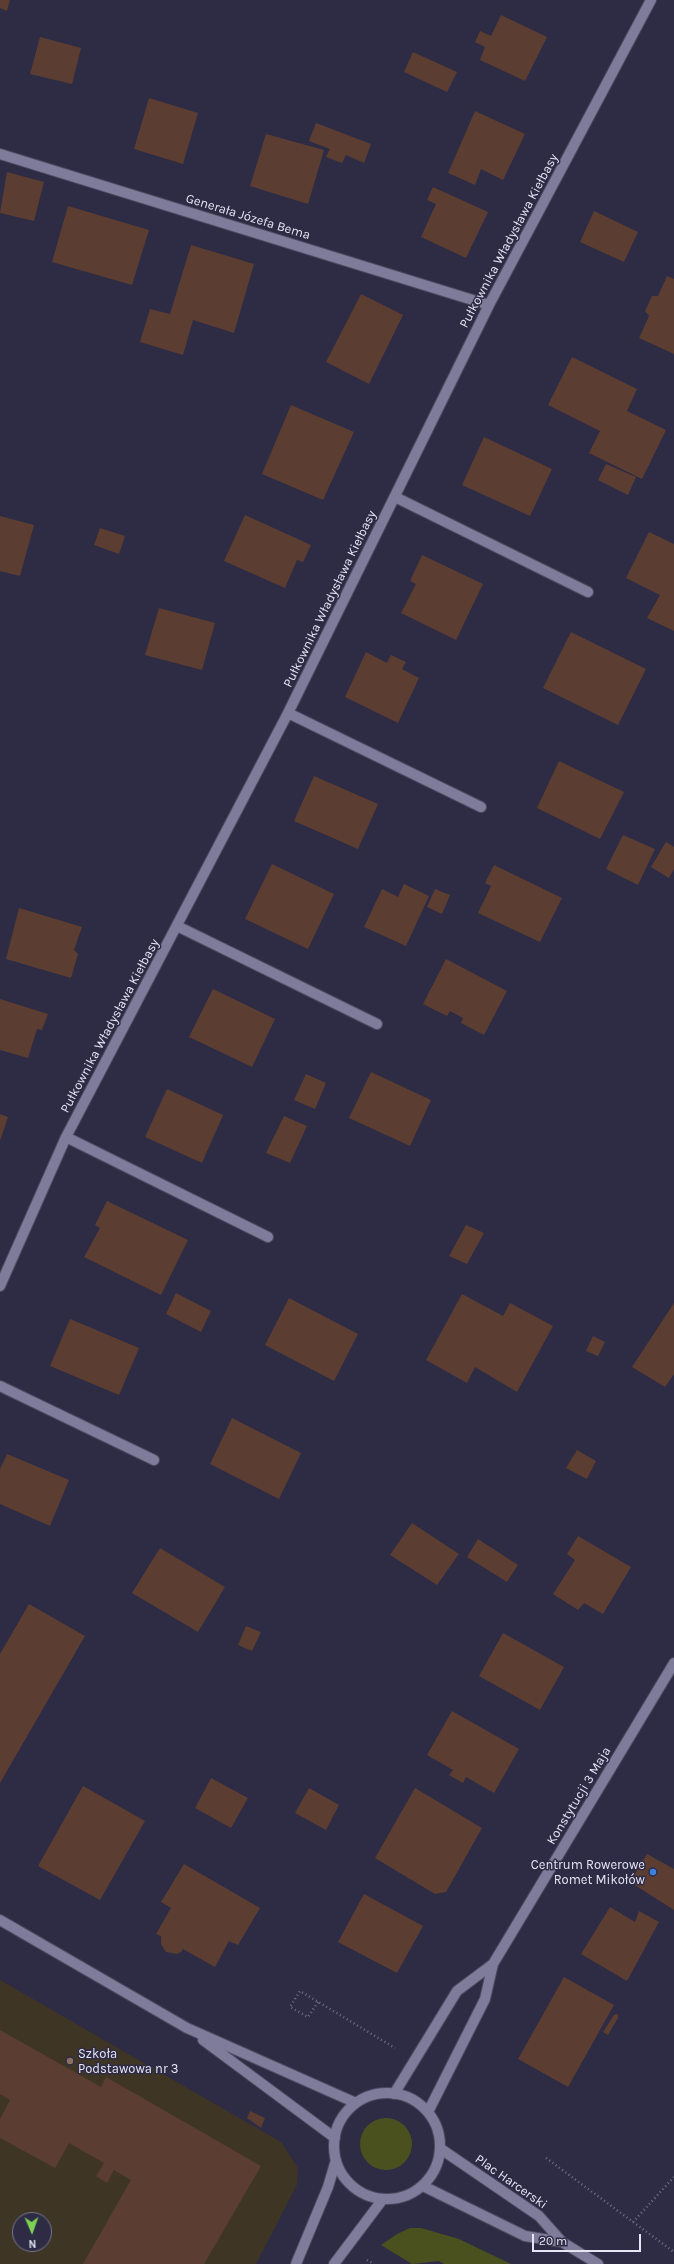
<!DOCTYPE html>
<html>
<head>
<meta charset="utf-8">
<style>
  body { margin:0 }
  #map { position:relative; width:674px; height:2264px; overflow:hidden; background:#2e2b45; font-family:Karla,sans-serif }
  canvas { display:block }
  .north { position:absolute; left:12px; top:2212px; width:40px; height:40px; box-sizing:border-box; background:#2e2b45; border:1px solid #78758c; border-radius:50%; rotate:178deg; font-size:11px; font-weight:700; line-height:16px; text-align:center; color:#e6e5f6 }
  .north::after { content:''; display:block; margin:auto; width:14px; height:18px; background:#7cd155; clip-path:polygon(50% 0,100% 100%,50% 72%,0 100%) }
  .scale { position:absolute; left:532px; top:2234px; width:109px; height:18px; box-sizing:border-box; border:2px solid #e6e5f6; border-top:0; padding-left:5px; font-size:12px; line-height:14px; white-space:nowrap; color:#e6e5f6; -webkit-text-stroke:3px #2e2b45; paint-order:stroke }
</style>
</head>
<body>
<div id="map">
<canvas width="674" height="2264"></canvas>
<div class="north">N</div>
<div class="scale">20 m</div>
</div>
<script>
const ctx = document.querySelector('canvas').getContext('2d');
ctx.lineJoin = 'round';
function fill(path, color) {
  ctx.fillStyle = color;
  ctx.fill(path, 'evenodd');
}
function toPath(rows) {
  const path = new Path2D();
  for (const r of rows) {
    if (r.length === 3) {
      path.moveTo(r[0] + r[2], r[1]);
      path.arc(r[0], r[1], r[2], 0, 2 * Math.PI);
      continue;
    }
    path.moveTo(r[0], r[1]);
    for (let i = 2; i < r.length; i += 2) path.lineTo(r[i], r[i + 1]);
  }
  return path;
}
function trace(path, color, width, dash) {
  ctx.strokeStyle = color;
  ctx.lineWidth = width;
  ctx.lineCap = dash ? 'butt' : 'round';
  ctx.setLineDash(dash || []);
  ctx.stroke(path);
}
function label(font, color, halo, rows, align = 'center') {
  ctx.font = font + ' Karla,sans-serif';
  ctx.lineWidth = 3;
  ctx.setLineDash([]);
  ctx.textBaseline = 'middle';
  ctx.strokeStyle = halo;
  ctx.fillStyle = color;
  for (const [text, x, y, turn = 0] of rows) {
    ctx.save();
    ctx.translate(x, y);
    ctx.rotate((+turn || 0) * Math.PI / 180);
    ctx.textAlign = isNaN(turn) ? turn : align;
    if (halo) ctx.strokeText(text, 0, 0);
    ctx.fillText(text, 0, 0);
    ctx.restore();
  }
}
fill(toPath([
  [0,1980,281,2142,298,2168,297,2185,256,2264,0,2264],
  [20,2220,44,2220,44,2244,20,2244]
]), '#3e3525');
fill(toPath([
  [386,2144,26],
  [410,2228,421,2228,459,2239,511,2264,444,2264,439,2261,412,2264,381,2245,397,2234]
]), '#4a511f');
fill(toPath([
  [0,0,10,0,7,11,0,8],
  [501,15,547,37,525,81,480,60,485,47,475,42,480,31,491,36],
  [40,37,81,48,72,84,30,74],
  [413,52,457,72,447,92,404,72],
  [149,98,198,113,183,164,134,149],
  [475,111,525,134,503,180,481,169,475,185,448,173],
  [316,123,371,144,364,163,346,155,342,163,326,157,330,149,309,141],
  [266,134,324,150,308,204,250,186],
  [7,172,44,182,34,221,0,213],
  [433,187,488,212,466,258,421,237,436,204,427,200],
  [68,206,149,230,132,285,52,262],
  [594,211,638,232,624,262,580,242],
  [191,245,254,264,234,333,193,320,183,355,140,342,150,309,170,314],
  [667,276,674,279,674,354,639,338,649,316,645,311,652,296,658,296],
  [361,294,403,315,369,384,326,362],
  [572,357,637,389,627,411,666,430,642,479,589,453,600,431,548,405],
  [291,405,354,432,323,500,262,474],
  [484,437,552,469,530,516,462,485],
  [606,464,636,477,628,495,598,480],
  [245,515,311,545,303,562,297,560,285,588,224,561],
  [0,516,34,525,20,576,0,571],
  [100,528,125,536,119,554,94,545],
  [649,532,674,544,674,631,647,618,660,595,626,578],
  [422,555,483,584,456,640,401,613,416,584,410,581],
  [159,608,215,623,202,670,145,655],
  [571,632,646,669,618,725,543,688],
  [366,652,387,663,391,655,406,662,402,669,419,678,398,723,345,697],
  [559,761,624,792,600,839,537,808],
  [314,776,378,804,358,849,294,821],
  [623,835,655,849,638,885,606,869],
  [666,842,674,847,674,869,669,878,651,867],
  [272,864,334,894,308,949,245,919],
  [494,865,562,898,540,942,478,913,491,886,485,883],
  [404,884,429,896,406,946,364,927,382,889,398,897],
  [435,889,450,895,442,914,427,907],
  [19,908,82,927,74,950,78,954,71,978,6,959],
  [446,959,507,991,484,1035,461,1023,463,1018,450,1011,447,1016,423,1004],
  [213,989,275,1019,252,1067,189,1037],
  [0,999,48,1014,42,1030,37,1029,28,1058,0,1050],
  [371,1072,431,1100,410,1146,349,1118],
  [306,1074,326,1083,315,1109,294,1100],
  [167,1089,223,1115,202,1163,145,1137],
  [0,1114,8,1117,0,1141],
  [284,1116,307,1126,290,1163,266,1153],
  [107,1201,188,1240,161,1295,84,1257,100,1228,95,1225],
  [466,1225,484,1233,467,1264,449,1256],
  [176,1293,211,1311,201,1332,166,1314],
  [462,1294,503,1316,510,1303,553,1326,517,1392,475,1367,467,1383,426,1360],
  [289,1298,358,1334,334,1381,265,1345],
  [674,1303,674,1374,665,1387,632,1367],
  [70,1319,139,1348,119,1395,50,1366],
  [593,1336,605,1342,598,1356,586,1351],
  [232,1418,301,1453,279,1499,210,1464],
  [577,1450,596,1461,587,1479,566,1468],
  [7,1454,69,1480,50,1526,0,1504,0,1469],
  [412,1523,459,1554,437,1585,390,1555],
  [578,1536,631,1567,603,1614,584,1603,578,1610,553,1594,575,1560,567,1554],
  [478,1539,518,1565,507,1582,467,1557],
  [160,1548,225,1587,198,1632,132,1593],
  [29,1604,85,1636,0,1783,0,1654],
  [246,1626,261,1632,252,1651,238,1645],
  [503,1633,564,1667,540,1710,479,1676],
  [452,1711,519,1749,494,1793,466,1777,463,1783,449,1775,453,1770,427,1755],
  [211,1778,248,1798,231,1828,195,1808],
  [83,1786,145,1821,100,1900,38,1866],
  [309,1788,339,1805,326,1830,295,1813],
  [415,1788,482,1828,446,1892,435,1894,375,1858],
  [647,1854,674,1869,674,1910,630,1882],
  [184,1864,260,1908,238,1945,229,1941,215,1967,183,1949,181,1952,177,1954,166,1952,161,1944,161,1936,156,1934,171,1908,161,1902],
  [364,1894,423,1926,397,1973,338,1942],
  [610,1907,635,1922,639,1911,659,1922,627,1981,581,1954],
  [564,1977,614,2005,568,2087,518,2059],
  [618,2014,618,2018,608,2035,603,2032,614,2015],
  [0,2030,101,2087,106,2077,261,2166,204,2264,83,2264,131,2180,114,2170,107,2183,96,2176,104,2163,69,2143,55,2168,0,2138,0,2119,10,2100,0,2094],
  [250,2111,265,2118,261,2128,247,2118]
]), '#5b3e31');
const minor = toPath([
  [0,154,489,305],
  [395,497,588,592],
  [288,713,481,807],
  [177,926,377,1024],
  [66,1137,268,1237],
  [0,1286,66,1137,288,713,489,305,651,0],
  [0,1386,154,1460],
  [0,1920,187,2028,356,2103],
  [203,2040,335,2138],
  [387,2146,53],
  [394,2094,457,1991,493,1964],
  [428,2112,485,1999,493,1964,674,1663],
  [441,2149,539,2216,562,2242,598,2264],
  [423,2186,525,2236,562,2242],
  [296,2264,328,2187,336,2160],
  [334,2264,383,2199]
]);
trace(minor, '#4d4a60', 12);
trace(toPath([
  [318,2002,308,2017,290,2007,300,1991,395,2048],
  [546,2158,674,2252],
  [633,2222,674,2177],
  [367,2260,374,2264]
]), '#727087', 2.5, [1, 3]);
trace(minor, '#7f7c9b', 10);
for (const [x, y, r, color] of [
  [653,1872,4,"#3f7fe0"],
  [70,2061,4,"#8d6e63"]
]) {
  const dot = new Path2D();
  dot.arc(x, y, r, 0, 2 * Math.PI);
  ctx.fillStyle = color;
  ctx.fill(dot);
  trace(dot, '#2e2b45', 1.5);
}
label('13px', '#e6e5f6', '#2e2b45', [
  ["Generała Józefa Bema",248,217,17],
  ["Pułkownika Władysława Kiełbasy",509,241,-62],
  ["Pułkownika Władysława Kiełbasy",330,599,-64],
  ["Pułkownika Władysława Kiełbasy",110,1026,-62],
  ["Konstytucji 3 Maja",579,1796,-59],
  ["Plac Harcerski",511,2182,35]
]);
label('13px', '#e6e5f6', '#2e2b45', [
  ["Centrum Rowerowe",645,1865],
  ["Romet Mikołów",645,1880],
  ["Szkoła",78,2054,"left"],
  ["Podstawowa nr 3",78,2069,"left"]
], 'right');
</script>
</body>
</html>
